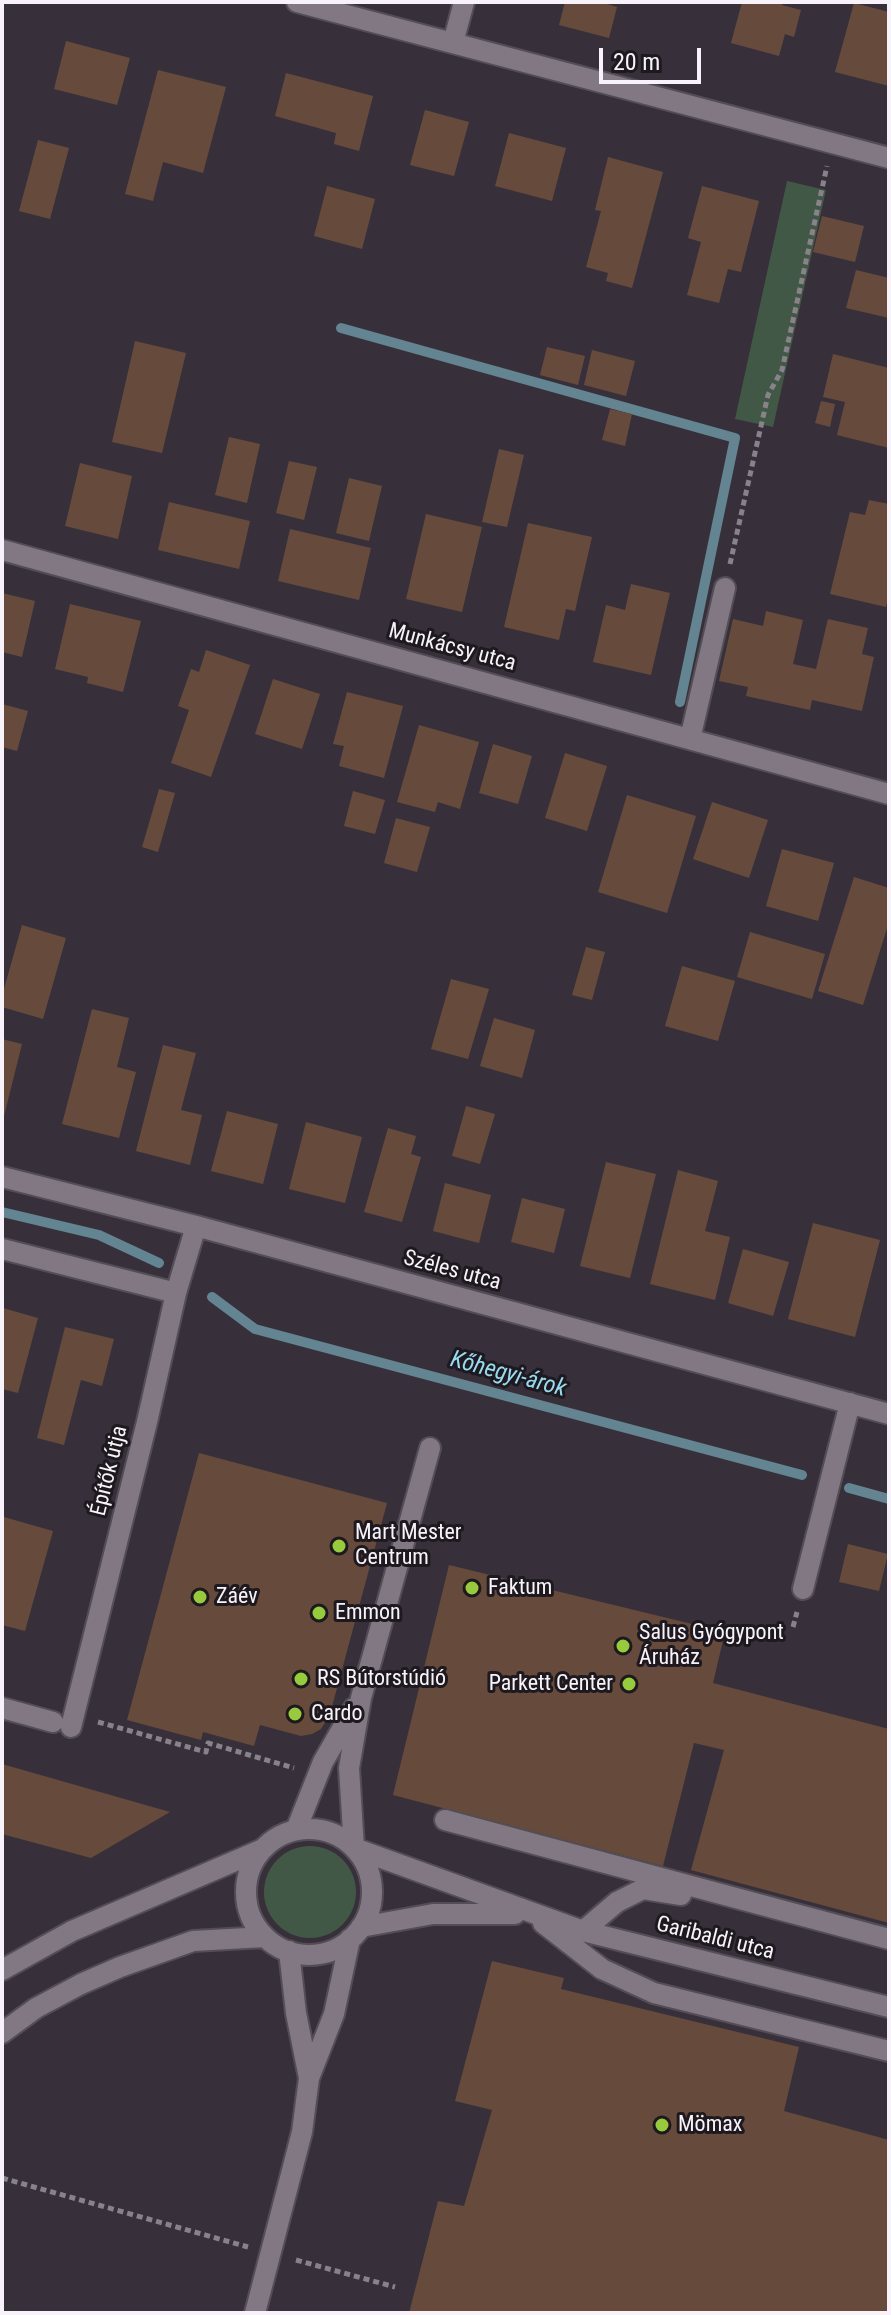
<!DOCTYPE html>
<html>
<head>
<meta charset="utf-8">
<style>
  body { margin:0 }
  #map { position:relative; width:891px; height:2315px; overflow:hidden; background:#37303a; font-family:"Roboto Condensed",sans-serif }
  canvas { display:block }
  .frame { position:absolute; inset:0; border:4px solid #f8f3fa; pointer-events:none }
  .scale { position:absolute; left:599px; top:48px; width:102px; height:36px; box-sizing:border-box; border:4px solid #f8f3fa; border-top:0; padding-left:10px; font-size:24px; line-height:28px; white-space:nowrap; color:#f8f3fa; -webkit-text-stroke:6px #1d191e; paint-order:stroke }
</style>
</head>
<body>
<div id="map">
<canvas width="891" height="2315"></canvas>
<div class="frame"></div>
<div class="scale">20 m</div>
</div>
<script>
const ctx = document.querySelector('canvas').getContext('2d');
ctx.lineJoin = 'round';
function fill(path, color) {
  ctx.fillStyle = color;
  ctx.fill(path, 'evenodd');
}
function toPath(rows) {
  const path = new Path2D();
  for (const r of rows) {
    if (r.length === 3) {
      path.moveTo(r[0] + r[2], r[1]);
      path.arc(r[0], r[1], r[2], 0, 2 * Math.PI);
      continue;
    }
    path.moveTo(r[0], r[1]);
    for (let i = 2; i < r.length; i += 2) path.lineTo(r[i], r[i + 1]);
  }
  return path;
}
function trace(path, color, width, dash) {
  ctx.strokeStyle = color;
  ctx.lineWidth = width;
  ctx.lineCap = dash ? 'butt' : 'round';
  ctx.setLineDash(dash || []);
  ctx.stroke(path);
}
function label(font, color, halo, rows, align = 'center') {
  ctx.font = font + ' "Roboto Condensed",sans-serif';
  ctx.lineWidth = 6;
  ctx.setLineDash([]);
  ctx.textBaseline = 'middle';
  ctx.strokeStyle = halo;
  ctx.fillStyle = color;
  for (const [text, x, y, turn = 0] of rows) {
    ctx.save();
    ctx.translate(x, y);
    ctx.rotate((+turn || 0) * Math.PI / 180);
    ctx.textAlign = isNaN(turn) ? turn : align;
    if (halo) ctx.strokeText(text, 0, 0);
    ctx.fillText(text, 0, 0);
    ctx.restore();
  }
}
fill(toPath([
  [787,181,826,190,773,427,735,419],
  [310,1892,46]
]), '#425846');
trace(toPath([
  [341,328,735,438,680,702],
  [2,1212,99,1235,159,1263],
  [212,1297,255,1329,802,1475],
  [849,1488,889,1499]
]), '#628591', 10);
fill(toPath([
  [565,2,601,2,617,7,609,38,559,25],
  [742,2,782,2,782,5,801,10,794,37,785,34,779,56,731,43],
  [854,3,889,12,889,86,835,72],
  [66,41,130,58,117,105,54,89],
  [158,70,226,87,203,173,163,162,153,201,125,194],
  [286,73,373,96,359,151,334,144,336,133,275,116],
  [425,110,469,122,454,176,410,165],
  [509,133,566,148,552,201,495,186],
  [38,140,69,148,50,219,19,211],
  [608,157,663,172,632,288,606,281,608,273,586,267,601,211,595,210],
  [327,186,375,199,362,249,314,236],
  [702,186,759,201,741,272,728,269,719,303,687,295,701,242,688,238],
  [822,216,864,226,855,262,813,252],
  [856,270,889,278,889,318,846,308],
  [135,341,186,353,162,453,112,442],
  [547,347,585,356,578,385,540,375],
  [592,350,635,361,626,396,584,385],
  [833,354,889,368,889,448,837,435,845,402,823,397],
  [821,401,835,404,830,427,815,423],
  [610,409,632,414,625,446,602,440],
  [229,437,260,444,247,503,215,495],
  [499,449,524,455,507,527,482,522],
  [289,461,317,467,304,520,276,513],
  [80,463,132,476,118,539,65,526],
  [349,478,382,486,369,541,336,533],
  [869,500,889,504,889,594,886,607,830,594,850,512,865,515],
  [169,502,250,521,239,569,158,550],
  [426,514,482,527,462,612,406,599],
  [528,523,592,537,575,611,566,609,559,640,504,627],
  [290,529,371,548,359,600,278,581],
  [631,584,670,593,651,675,593,662,606,605,625,610],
  [2,593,35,601,22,657,2,652],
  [70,604,141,621,123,692,87,683,88,677,55,669],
  [766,611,803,620,793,664,816,669,828,619,868,628,862,654,874,657,862,711,812,700,810,710,746,696,748,687,719,681,733,619,763,626],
  [206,650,250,665,211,777,171,763,189,710,178,706,191,669,199,672],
  [273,679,320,694,302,749,255,734],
  [347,692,403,706,384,778,339,766,344,746,333,744],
  [2,704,28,711,17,751,2,747],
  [419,725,479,742,460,809,438,802,435,812,397,802],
  [493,744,532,756,518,804,479,793],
  [565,753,607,766,587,831,545,818],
  [159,789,175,793,158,852,142,847],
  [353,791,385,800,375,834,344,826],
  [627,795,696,816,667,913,598,892],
  [712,802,768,820,749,878,693,859],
  [396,818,430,827,417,872,384,863],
  [782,849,834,863,818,921,766,906],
  [854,877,889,888,889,922,863,1005,818,991],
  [22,925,66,938,43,1019,2,1007,2,996],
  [750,932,825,954,812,999,737,977],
  [586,947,605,952,592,1000,572,995],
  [682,966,735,981,718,1041,665,1026],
  [451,979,489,989,468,1059,431,1049],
  [92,1009,129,1018,117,1067,136,1072,119,1138,62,1124],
  [494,1018,535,1030,522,1078,480,1066],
  [2,1039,22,1044,3,1120,2,1120],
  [163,1045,196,1053,181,1110,202,1115,190,1165,136,1151],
  [466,1106,495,1114,480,1164,452,1156],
  [227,1111,278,1124,263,1184,211,1171],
  [306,1122,362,1137,345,1203,289,1189],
  [388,1128,416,1136,411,1154,421,1157,402,1222,364,1212],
  [606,1162,656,1174,630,1278,580,1266],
  [678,1170,718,1181,705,1231,730,1237,715,1300,650,1284],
  [445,1183,491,1195,479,1243,433,1231],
  [522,1198,565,1209,554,1253,511,1242],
  [813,1223,880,1240,855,1337,788,1319],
  [743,1249,789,1262,773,1316,728,1303],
  [3,1308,38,1318,18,1393,2,1389],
  [65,1327,114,1339,102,1386,81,1380,64,1445,37,1438],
  [199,1453,387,1503,330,1714,321,1729,312,1734,301,1736,260,1725,254,1746,203,1732,201,1740,127,1720],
  [4,1517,53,1531,25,1631,2,1625],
  [848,1544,888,1554,879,1591,839,1582],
  [449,1565,725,1632,713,1683,889,1729,889,1923,691,1870,724,1750,694,1743,663,1866,393,1795],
  [2,1764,170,1812,91,1858,2,1834],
  [492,1961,564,1978,561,1989,799,2047,784,2111,889,2140,889,2313,409,2313,438,2201,464,2206,492,2110,455,2101]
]), '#664b3d');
const minor = toPath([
  [297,2,889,158],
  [453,43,464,2],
  [2,550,889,794],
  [690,739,725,588],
  [2,1177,196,1226,889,1414],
  [2,1249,176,1293],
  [430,1448,361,1698,349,1768,354,1848,583,1931,889,2007],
  [803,1589,850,1403],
  [2,1708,53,1722],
  [71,1727,147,1422,176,1293,196,1226],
  [445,1820,889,1939],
  [309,1892,63],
  [296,1830,323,1762,354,1708],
  [543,1923,602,1969,654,1993,889,2051],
  [361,1927,433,1914,515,1914],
  [583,1931,617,1902,643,1889,681,1895],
  [289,1951,296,2013,309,2078],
  [2,1970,72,1931,263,1849],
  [2,2033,36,2008,81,1984,120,1967,193,1941,265,1937],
  [255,2313,302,2132,309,2078,334,2014,350,1939]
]);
trace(minor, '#534d55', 24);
trace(toPath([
  [730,564,768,395,782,370,827,166],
  [793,1627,797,1612],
  [98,1722,206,1752,208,1743,294,1768],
  [2,2178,248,2247],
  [296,2260,395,2287]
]), '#88828a', 5, [6, 4]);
trace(minor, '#817884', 20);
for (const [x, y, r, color] of [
  [339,1546,8,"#96cc3a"],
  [472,1588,8,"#96cc3a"],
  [200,1597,8,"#96cc3a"],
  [319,1613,8,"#96cc3a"],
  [623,1646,8,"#96cc3a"],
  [301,1679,8,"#96cc3a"],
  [629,1684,8,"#96cc3a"],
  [295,1714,8,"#96cc3a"],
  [662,2125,8,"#96cc3a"]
]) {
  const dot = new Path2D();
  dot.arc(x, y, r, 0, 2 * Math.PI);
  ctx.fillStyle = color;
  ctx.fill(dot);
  trace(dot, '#1d191e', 3);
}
label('22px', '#f8f3fa', '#1d191e', [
  ["Munkácsy utca",452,648,15],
  ["Széles utca",452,1271,15],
  ["Építők útja",110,1471,-76],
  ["Garibaldi utca",715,1939,14]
]);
label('22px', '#f8f3fa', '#1d191e', [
  ["Mart Mester",355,1533],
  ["Centrum",355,1558],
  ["Faktum",488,1588],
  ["Záév",216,1597],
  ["Emmon",335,1613],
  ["Salus Gyógypont",639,1633],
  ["Áruház",639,1658],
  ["RS Bútorstúdió",317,1679],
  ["Parkett Center",613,1684,"right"],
  ["Cardo",311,1714],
  ["Mömax",678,2125]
], 'left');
label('italic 24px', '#98dbf1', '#1d191e', [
  ["Kőhegyi-árok",508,1375,15]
]);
</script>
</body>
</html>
